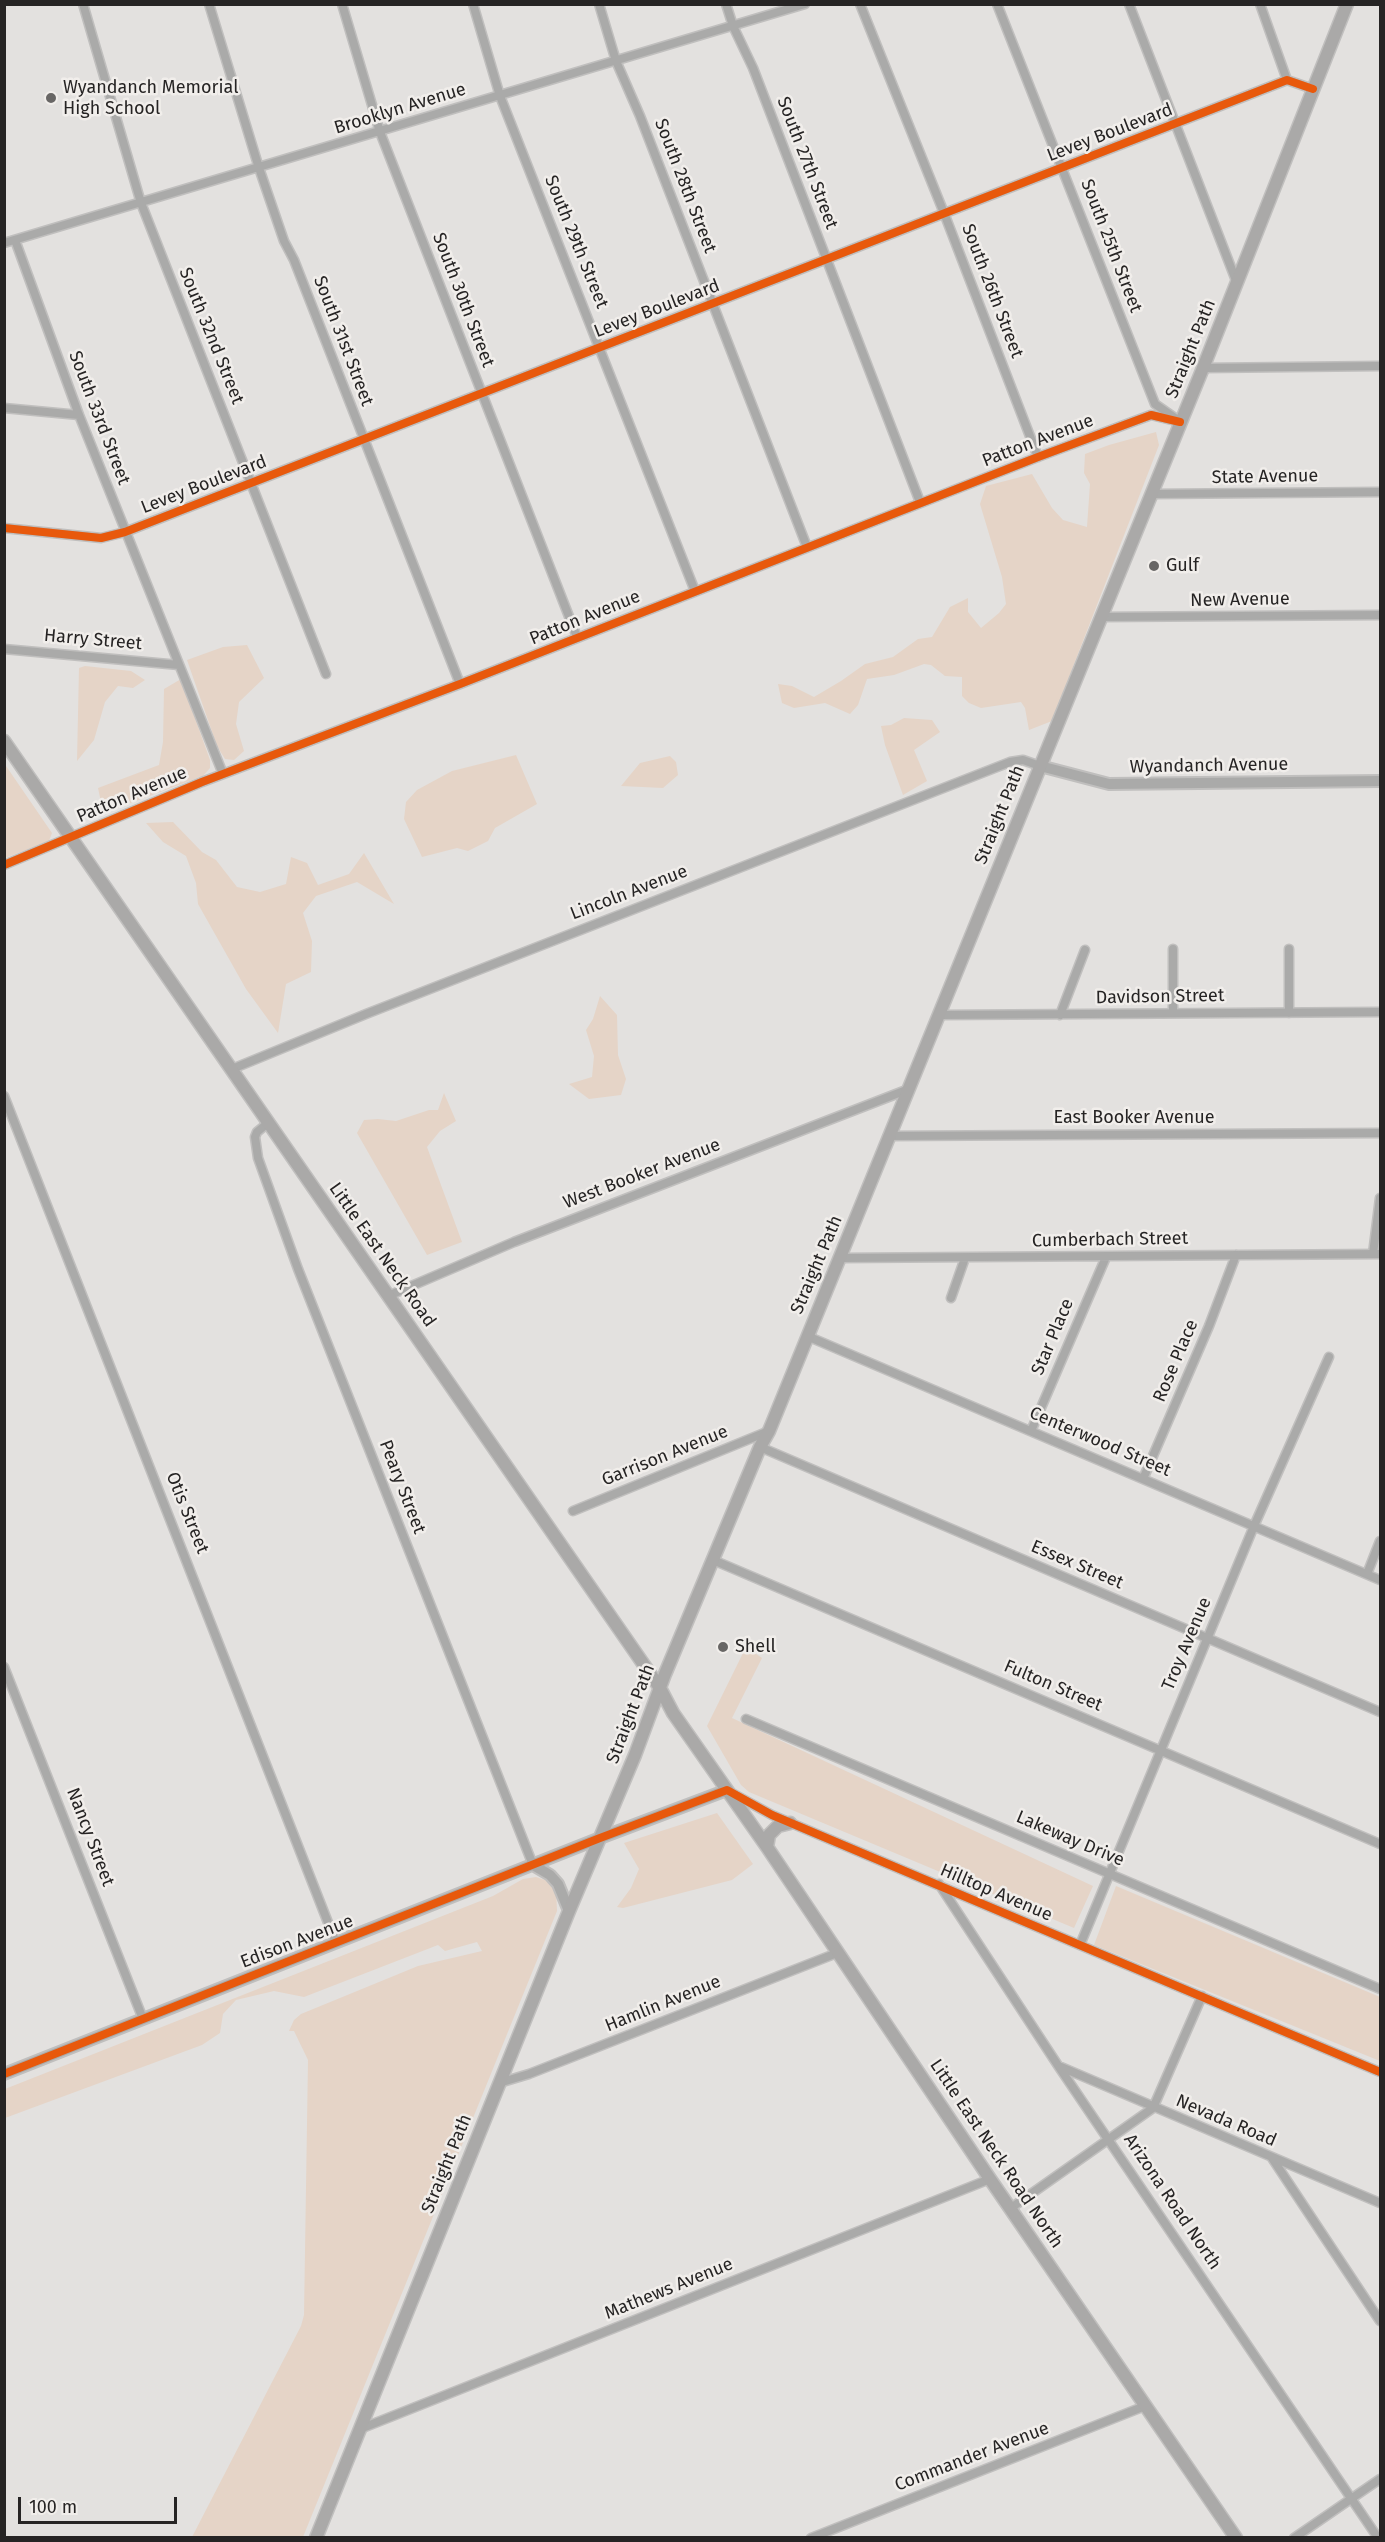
<!DOCTYPE html>
<html>
<head>
<meta charset="utf-8">
<style>
  body { margin:0 }
  #map { position:relative; width:1385px; height:2542px; overflow:hidden; background:#e3e1df; font-family:"Fira Sans",sans-serif }
  canvas { display:block }
  .frame { position:absolute; inset:0; border:6px solid #262424; pointer-events:none }
  .scale { position:absolute; left:18px; top:2497px; width:159px; height:27px; box-sizing:border-box; border:3px solid #262424; border-top:0; padding-left:8px; font-size:18px; line-height:21px; white-space:nowrap; color:#262424; -webkit-text-stroke:4px #f1eeeb; paint-order:stroke }
</style>
</head>
<body>
<div id="map">
<canvas width="1385" height="2542"></canvas>
<div class="frame"></div>
<div class="scale">100 m</div>
</div>
<script>
const ctx = document.querySelector('canvas').getContext('2d');
ctx.lineJoin = 'round';
function fill(path, color) {
  ctx.fillStyle = color;
  ctx.fill(path, 'evenodd');
}
function toPath(rows) {
  const path = new Path2D();
  for (const r of rows) {
    path.moveTo(r[0], r[1]);
    for (let i = 2; i < r.length; i += 2) path.lineTo(r[i], r[i + 1]);
  }
  return path;
}
function trace(path, color, width, dash) {
  ctx.strokeStyle = color;
  ctx.lineWidth = width;
  ctx.lineCap = dash ? 'butt' : 'round';
  ctx.setLineDash(dash || []);
  ctx.stroke(path);
}
function label(font, color, halo, rows, align = 'center') {
  ctx.font = font + ' "Fira Sans",sans-serif';
  ctx.lineWidth = 5;
  ctx.setLineDash([]);
  ctx.textBaseline = 'middle';
  ctx.strokeStyle = halo;
  ctx.fillStyle = color;
  for (const [text, x, y, turn = 0] of rows) {
    ctx.save();
    ctx.translate(x, y);
    ctx.rotate((+turn || 0) * Math.PI / 180);
    ctx.textAlign = isNaN(turn) ? turn : align;
    if (halo) ctx.strokeText(text, 0, 0);
    ctx.fillText(text, 0, 0);
    ctx.restore();
  }
}
fill(toPath([
  [1156,432,1159,445,1052,721,1029,730,1025,708,1021,702,981,708,969,703,962,696,962,677,945,676,931,665,924,664,894,675,867,679,858,705,850,714,825,703,794,708,782,703,778,684,792,686,814,697,841,681,865,664,893,657,918,639,932,637,950,607,968,598,968,612,981,628,999,613,1006,604,1002,577,980,504,986,486,1032,474,1052,508,1063,520,1087,527,1090,484,1084,473,1085,454,1109,445],
  [247,645,264,678,239,702,236,724,244,751,234,760,225,759,217,746,187,660,223,647],
  [85,666,131,671,145,680,133,688,118,686,105,702,94,740,77,761,79,668],
  [181,679,210,760,210,768,203,776,109,811,101,802,98,788,159,765,163,742,164,689],
  [904,718,932,720,940,732,914,750,927,781,903,795,885,745,881,726,891,725],
  [516,755,537,804,495,828,488,841,468,851,457,848,422,857,404,819,406,802,417,790,452,771],
  [670,756,676,762,678,775,663,788,621,786,640,763],
  [4,763,52,833,49,841,5,858],
  [173,822,202,852,216,860,237,887,260,892,286,884,291,857,307,863,318,885,349,874,364,853,394,904,357,882,316,896,303,913,312,941,311,972,286,984,278,1033,246,989,198,904,196,883,186,856,163,842,146,823],
  [600,996,617,1015,618,1055,626,1079,621,1095,589,1099,569,1084,592,1077,594,1056,586,1030,593,1019],
  [444,1093,456,1121,440,1131,427,1147,462,1242,427,1255,357,1133,364,1120,378,1119,396,1121,429,1110,438,1110],
  [746,1647,762,1658,732,1718,1093,1886,1074,1928,749,1792,741,1785,707,1726],
  [717,1813,753,1864,732,1880,623,1908,617,1907,631,1888,639,1869,624,1843],
  [536,1877,548,1881,556,1889,557,1911,303,2537,192,2537,301,2326,304,2315,308,2060,294,2031,289,2031,294,2020,301,2014,418,1966,482,1951,477,1942,445,1951,438,1945,304,1997,274,1991,236,2000,223,2014,220,2033,202,2045,5,2118,5,2089,493,1896,523,1879],
  [1116,1886,1380,1997,1380,2061,1094,1945]
]), '#e5d4c7');
const minor = toPath([
  [83,4,141,203,326,674],
  [209,4,259,168,284,241,294,260,460,684],
  [342,4,380,132,577,637],
  [473,4,500,96,695,591],
  [599,4,616,61,640,116,807,547],
  [726,4,733,26,753,68,920,502],
  [860,4,944,213,1038,457],
  [997,4,1155,404,1175,418],
  [1129,4,1237,283],
  [1260,4,1287,80],
  [15,240,79,415,223,774],
  [4,243,805,4],
  [1203,368,1380,366],
  [4,408,79,415],
  [1151,494,1380,492],
  [4,528,101,538,125,532,1287,80,1313,89],
  [1100,617,1380,615],
  [4,649,179,665],
  [4,865,202,782,460,684,1038,457,1151,415,1180,422],
  [1173,949,1173,1013],
  [1289,949,1289,1013],
  [939,1015,1380,1012],
  [1060,1015,1085,950],
  [232,1069,366,1014,1010,762,1023,760,1040,766],
  [4,1096,336,1943],
  [268,1123,257,1132,255,1137,258,1158,298,1269,533,1865],
  [888,1136,1380,1133],
  [1373,1254,1380,1198],
  [839,1258,1380,1254],
  [388,1296,514,1242,909,1089],
  [951,1298,965,1258],
  [807,1336,1380,1580],
  [1031,1431,1106,1257],
  [760,1447,1380,1712],
  [1143,1479,1209,1326,1236,1255],
  [573,1511,769,1431],
  [713,1560,1380,1844],
  [1367,1574,1380,1541],
  [4,1667,143,2019],
  [746,1719,1380,1989],
  [730,1792,772,1815,1380,2072],
  [939,1884,1059,2067,1378,2538],
  [1080,1945,1254,1526,1329,1357],
  [1061,2067,1380,2203],
  [499,2083,529,2074,837,1953],
  [1272,2158,1380,2321],
  [1011,2208,1153,2108,1202,1996],
  [360,2429,990,2179],
  [811,2538,1145,2406],
  [1294,2538,1380,2479]
]);
const tertiary = toPath([
  [1040,766,1109,784,1380,781],
  [533,1865,550,1875,558,1884,569,1911],
  [4,2074,600,1838,727,1790]
]);
const secondary = toPath([
  [4,741,660,1688,673,1713,767,1847,990,2179,1236,2538],
  [767,1847,769,1835,778,1826,790,1823],
  [316,2538,569,1911,635,1755,665,1674,760,1447,769,1431,1203,368,1347,4]
]);
trace(minor, '#c0bfbe', 11);
trace(tertiary, '#c0bfbe', 14);
trace(secondary, '#c0bfbe', 15);
trace(minor, '#aaaaa9', 8);
trace(tertiary, '#aaaaa9', 10);
trace(secondary, '#aaa9a8', 12);
trace(toPath([
  [4,528,101,538,125,532,1287,80,1313,89],
  [4,865,202,782,460,684,1038,457,1151,415,1180,422],
  [4,2074,600,1838,727,1790,772,1815,1380,2072]
]), '#e8590c', 8);
for (const [x, y, r, color] of [
  [51,98,6,"#686665"],
  [1154,566,6,"#686665"],
  [723,1647,6,"#686665"]
]) {
  const dot = new Path2D();
  dot.arc(x, y, r, 0, 2 * Math.PI);
  ctx.fillStyle = color;
  ctx.fill(dot);
  trace(dot, '#f1eeeb', 2);
}
label('18px', '#262424', '#f1eeeb', [
  ["Wyandanch Memorial",63,88],
  ["High School",63,109],
  ["Gulf",1166,566],
  ["Shell",735,1647]
], 'left');
label('18px', '#262424', '#f1eeeb', [
  ["Brooklyn Avenue",400,109,-17],
  ["Levey Boulevard",1110,133,-21],
  ["South 27th Street",807,163,69],
  ["South 28th Street",685,186,69],
  ["South 29th Street",576,242,68],
  ["South 25th Street",1111,246,69],
  ["South 26th Street",992,291,69],
  ["South 30th Street",463,300,69],
  ["Levey Boulevard",657,309,-21],
  ["South 32nd Street",211,336,68],
  ["South 31st Street",343,341,69],
  ["Straight Path",1191,349,-68],
  ["South 33rd Street",99,418,69],
  ["Patton Avenue",1038,441,-21],
  ["State Avenue",1265,477,-1],
  ["Levey Boulevard",204,485,-21],
  ["New Avenue",1240,600,-1],
  ["Patton Avenue",585,618,-22],
  ["Harry Street",93,640,5],
  ["Wyandanch Avenue",1209,766,-1],
  ["Patton Avenue",132,795,-23],
  ["Straight Path",1000,815,-68],
  ["Lincoln Avenue",629,893,-21],
  ["Davidson Street",1160,997,-1],
  ["East Booker Avenue",1134,1118],
  ["West Booker Avenue",642,1174,-21],
  ["Cumberbach Street",1110,1240,-1],
  ["Little East Neck Road",382,1255,55],
  ["Straight Path",817,1265,-67],
  ["Star Place",1053,1337,-67],
  ["Rose Place",1176,1361,-67],
  ["Centerwood Street",1100,1442,23],
  ["Garrison Avenue",665,1456,-22],
  ["Peary Street",402,1487,69],
  ["Otis Street",187,1513,68],
  ["Essex Street",1077,1565,23],
  ["Troy Avenue",1187,1644,-67],
  ["Fulton Street",1053,1686,23],
  ["Straight Path",631,1714,-69],
  ["Nancy Street",90,1837,69],
  ["Lakeway Drive",1070,1839,23],
  ["Hilltop Avenue",996,1893,23],
  ["Edison Avenue",297,1942,-21],
  ["Hamlin Avenue",663,2004,-22],
  ["Nevada Road",1226,2121,23],
  ["Little East Neck Road North",996,2154,56],
  ["Straight Path",447,2164,-68],
  ["Arizona Road North",1172,2202,56],
  ["Mathews Avenue",669,2289,-22],
  ["Commander Avenue",972,2457,-21]
]);
</script>
</body>
</html>
